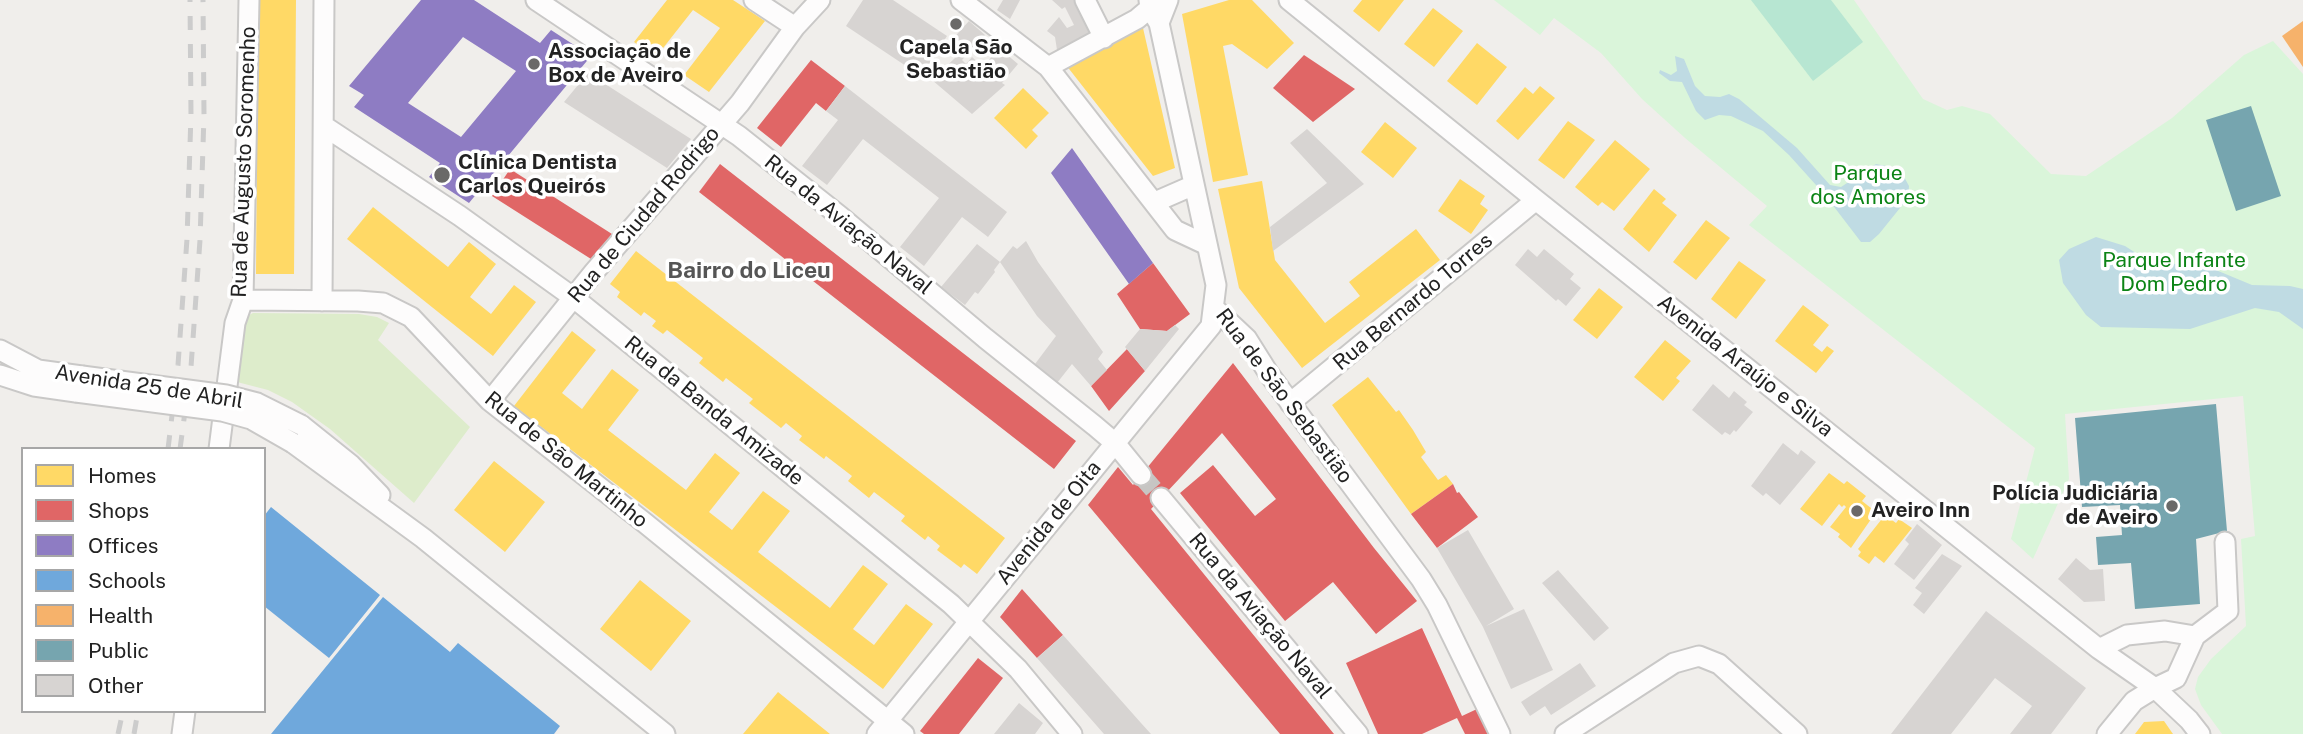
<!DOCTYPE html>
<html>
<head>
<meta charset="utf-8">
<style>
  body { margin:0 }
  #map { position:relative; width:2303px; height:734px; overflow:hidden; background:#f0eeeb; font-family:"Public Sans",sans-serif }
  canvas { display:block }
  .legend { position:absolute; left:21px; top:447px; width:245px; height:266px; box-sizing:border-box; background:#fff; border:2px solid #a7a7a7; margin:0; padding:9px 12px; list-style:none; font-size:21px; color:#222 }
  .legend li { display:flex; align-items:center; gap:14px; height:35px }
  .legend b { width:35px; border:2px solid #a7a7a7 }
</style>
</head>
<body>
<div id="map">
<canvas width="2303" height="734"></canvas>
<ul class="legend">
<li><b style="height:19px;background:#ffd966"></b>Homes</li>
<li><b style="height:19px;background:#e06666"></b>Shops</li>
<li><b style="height:19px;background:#8e7cc3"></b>Offices</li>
<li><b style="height:19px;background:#6fa8dc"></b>Schools</li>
<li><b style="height:19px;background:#f6b26b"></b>Health</li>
<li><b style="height:19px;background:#76a5af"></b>Public</li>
<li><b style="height:19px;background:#d7d4d2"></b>Other</li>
</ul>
</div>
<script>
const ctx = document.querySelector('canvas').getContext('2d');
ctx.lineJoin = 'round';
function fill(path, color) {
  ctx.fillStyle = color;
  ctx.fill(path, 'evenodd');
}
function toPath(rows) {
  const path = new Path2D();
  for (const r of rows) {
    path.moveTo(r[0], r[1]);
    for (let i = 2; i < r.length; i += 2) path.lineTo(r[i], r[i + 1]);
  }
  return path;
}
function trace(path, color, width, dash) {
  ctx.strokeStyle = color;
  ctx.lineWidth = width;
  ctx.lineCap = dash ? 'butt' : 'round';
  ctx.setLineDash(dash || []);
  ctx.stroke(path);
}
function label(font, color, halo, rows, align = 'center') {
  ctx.font = font + ' "Public Sans",sans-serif';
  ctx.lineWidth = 7;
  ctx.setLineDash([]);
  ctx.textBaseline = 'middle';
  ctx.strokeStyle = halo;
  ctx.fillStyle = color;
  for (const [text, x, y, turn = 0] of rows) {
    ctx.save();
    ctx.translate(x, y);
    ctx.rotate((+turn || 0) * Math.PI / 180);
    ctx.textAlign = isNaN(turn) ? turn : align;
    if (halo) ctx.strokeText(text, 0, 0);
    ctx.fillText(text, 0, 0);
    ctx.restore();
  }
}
fill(toPath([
  [253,313,359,314,377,317,389,323,378,340,470,427,414,503,330,429,292,402,268,390,237,382,243,323,247,316]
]), '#ddeccb');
fill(toPath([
  [1494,0,1854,0,1923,99,1947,110,1962,106,1990,114,2051,174,2086,176,2172,118,2244,55,2273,41,2303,74,2303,734,2222,734,2201,705,2195,689,2198,677,2211,659,2246,626,2241,539,2255,536,2243,396,2065,414,2069,479,2033,559,2011,539,2035,448,1749,225,1767,206,1685,138,1642,99,1601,53,1554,18,1540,35]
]), '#daf5da');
fill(toPath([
  [1751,0,1831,0,1863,42,1813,81]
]), '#b7e6d2');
fill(toPath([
  [1675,56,1684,59,1695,86,1705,96,1720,97,1729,94,1739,99,1797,148,1830,185,1841,187,1876,164,1891,167,1903,175,1909,186,1908,198,1879,234,1870,242,1861,242,1825,195,1789,155,1763,131,1731,116,1719,115,1705,120,1696,111,1682,82,1670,81,1659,73,1660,70,1671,75,1677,71],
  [2096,237,2125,246,2148,261,2211,268,2252,285,2290,286,2303,289,2303,329,2279,312,2255,308,2190,329,2101,327,2086,315,2063,283,2059,260,2069,249]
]), '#bfdbe3');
fill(toPath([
  [258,0,296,0,294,274,256,274],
  [667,0,733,0,765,21,709,92,684,75,720,28,693,10,656,57,634,42],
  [1229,0,1252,0,1294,43,1267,69,1232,44,1223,46,1248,175,1213,182,1182,14],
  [1362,0,1404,0,1379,32,1353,11],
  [1433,8,1463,31,1434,67,1404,44],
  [1143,28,1175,168,1153,176,1066,65],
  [1477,43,1507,67,1477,105,1447,81],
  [1540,86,1555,98,1518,140,1496,121,1525,87,1533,94],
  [1023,88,1049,113,1032,130,1038,136,1026,149,994,118],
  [1568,121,1595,140,1564,179,1538,160],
  [1385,122,1417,148,1393,178,1361,152],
  [1615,140,1650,169,1614,211,1602,202,1598,206,1575,187],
  [1460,179,1485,196,1480,204,1488,210,1471,234,1438,211],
  [1262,181,1275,260,1325,323,1360,296,1349,282,1416,229,1440,260,1302,368,1239,288,1218,189],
  [1654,189,1666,199,1662,203,1677,215,1649,252,1623,229],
  [373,207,448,267,469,242,496,264,470,297,491,314,514,285,536,302,493,356,347,239],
  [1706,220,1730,238,1696,280,1673,262],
  [636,251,1005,538,977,574,964,564,961,568,937,550,940,546,928,536,925,540,901,521,905,516,874,492,869,498,848,481,852,476,826,456,824,459,799,440,802,436,786,423,781,428,749,403,753,399,726,378,723,382,699,363,703,358,667,330,663,334,652,326,656,321,644,312,641,316,617,297,620,292,610,284],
  [1739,261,1766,280,1736,319,1711,299],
  [1599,288,1623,307,1597,339,1573,320],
  [1803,305,1829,325,1813,345,1822,352,1827,346,1834,351,1816,373,1775,341],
  [572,331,596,350,562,393,582,409,612,369,639,390,608,430,686,490,715,453,740,473,709,512,732,530,763,491,790,511,758,552,830,608,863,565,888,584,853,629,874,645,906,604,933,624,883,689,514,406],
  [1665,340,1691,361,1676,378,1680,381,1663,401,1634,377],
  [1368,377,1396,412,1399,410,1413,430,1426,452,1421,457,1438,480,1446,475,1453,484,1411,514,1332,405],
  [494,461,545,502,505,552,454,510],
  [1829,473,1844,484,1847,481,1866,496,1862,501,1876,512,1851,548,1838,537,1840,534,1830,527,1846,507,1844,505,1842,507,1839,504,1822,526,1800,509],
  [1885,515,1896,523,1899,519,1912,528,1884,563,1875,556,1869,564,1858,556,1861,552,1858,549],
  [640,580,691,621,651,671,600,629],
  [778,692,830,734,743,734],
  [2164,721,2173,734,2135,734,2144,722]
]), '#ffd966');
fill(toPath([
  [1304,55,1355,89,1313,122,1273,88],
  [811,60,845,86,826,111,816,103,781,147,757,128],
  [720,164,1076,441,1054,469,699,192],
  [510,169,612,234,591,259,492,196],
  [1153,263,1190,314,1167,331,1140,329,1117,294],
  [1127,349,1145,371,1109,411,1091,386],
  [1233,363,1374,548,1417,601,1376,634,1333,582,1285,621,1180,493,1213,465,1255,516,1276,499,1222,433,1151,509,1334,734,1280,734,1088,505,1118,467,1133,485],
  [1453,484,1457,493,1459,492,1478,517,1437,548,1411,514],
  [1022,589,1063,635,1037,658,1000,617],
  [1422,628,1462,716,1477,709,1489,734,1465,734,1457,718,1422,734,1378,734,1346,663],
  [978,658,1003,678,959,734,924,734,920,731]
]), '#e06666');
fill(toPath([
  [421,0,474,0,540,43,551,30,591,56,469,203,429,177,440,163,354,107,364,95,349,86],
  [463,37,516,71,461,137,408,103],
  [1072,148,1153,263,1129,284,1051,173]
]), '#8e7cc3');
fill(toPath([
  [271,507,380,595,329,658,264,606,264,516],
  [383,597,450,652,458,643,560,726,554,734,271,734]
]), '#6fa8dc');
fill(toPath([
  [2303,21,2303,67,2282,36]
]), '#f6b26b');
fill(toPath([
  [2251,106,2281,196,2236,211,2206,120],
  [2216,404,2227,531,2196,539,2200,604,2135,609,2131,563,2098,565,2096,537,2122,535,2120,505,2082,507,2075,418]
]), '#76a5af');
fill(toPath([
  [863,0,893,0,947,36,921,76,846,26],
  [1003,0,1020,0,1010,19,997,10],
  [1052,0,1075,0,1091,33,1057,50,1055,37,1047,31,1059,17,1067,28,1074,25,1065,7,1062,9],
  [969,21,985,35,962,60,966,64,972,57,983,67,999,48,1018,64,1002,83,1005,85,972,114,932,80,955,58,949,53,953,49,948,44],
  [588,73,691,139,667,168,564,102],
  [845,86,1007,212,988,237,962,217,924,266,900,247,939,198,863,139,827,185,802,166,838,120,826,111],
  [1307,129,1364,184,1273,251,1270,227,1327,183,1290,143],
  [1026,241,1038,262,1103,352,1098,359,1107,370,1091,386,1072,364,1057,383,1035,364,1056,336,1037,316,1000,262,1013,246,1017,249],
  [977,244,1000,262,994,270,995,272,978,294,975,292,965,305,941,287],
  [1528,249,1537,257,1544,249,1574,274,1570,279,1581,288,1566,306,1558,299,1556,301,1515,265],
  [1175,325,1179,329,1145,371,1125,347,1140,329,1167,331],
  [1713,384,1729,398,1734,391,1747,402,1744,405,1753,412,1736,432,1734,430,1730,435,1725,432,1722,435,1692,410],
  [1783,443,1798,455,1801,450,1816,462,1780,505,1766,493,1763,496,1751,486],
  [1917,524,1942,545,1914,580,1894,564,1909,544,1905,540],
  [1468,530,1514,609,1486,626,1524,609,1553,670,1511,689,1483,627,1437,548],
  [1942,554,1962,566,1924,614,1913,605,1922,593,1915,588],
  [2076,558,2090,570,2103,569,2105,601,2084,602,2058,579],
  [1558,570,1609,628,1594,641,1542,583],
  [1986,611,2086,688,2051,734,2010,734,2032,706,1995,678,1951,734,1891,734],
  [1063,635,1141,723,1151,734,1104,734,1075,701,1037,658],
  [1580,663,1596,686,1551,715,1545,706,1530,716,1521,702],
  [1019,703,1043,723,1035,734,994,734]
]), '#d7d4d2');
trace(toPath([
  [1141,475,1161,498]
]), '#c7c5c3', 19, [19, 10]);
const minor = toPath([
  [536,0,739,136,841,217,985,338,1095,426,1115,443,1141,475],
  [754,0,795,27],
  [961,0,1048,67,1175,230,1207,245],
  [1085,0,1104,38],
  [1289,0,1536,200,2099,649,2155,688,2189,720,2200,734],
  [1159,23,1168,0],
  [1048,67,1137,19,1150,8],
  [324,126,460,216,574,298,700,400,951,604,1018,669,1072,734],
  [1155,202,1194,185],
  [243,300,358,301,383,303,411,317,490,401,645,523,904,734],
  [322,301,324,0],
  [1215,309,1247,339,1269,374,1421,579,1437,605,1500,734],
  [0,350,38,370,82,376],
  [0,375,34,386,76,392],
  [490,401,594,272,740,103,795,27,820,0],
  [1290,403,1536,200],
  [301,425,351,465,380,495],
  [293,443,423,538,665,734],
  [219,449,235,323,243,300,249,0],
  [1161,498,1358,734],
  [2099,649,2127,635,2165,631,2195,636],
  [182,734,185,711],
  [877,734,1211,326,1216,285,1159,23,1150,8,1149,0],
  [1565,734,1674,663,1699,656,1719,664,1797,734],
  [2107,734,2134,701,2155,688,2176,678,2195,636,2228,611,2225,542]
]);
trace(minor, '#c9c8c7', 23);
trace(minor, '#fdfcfc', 19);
trace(toPath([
  [168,449,178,365,187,239,191,114,190,0],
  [180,449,191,367,200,240,204,115,203,0],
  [118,734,123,711],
  [134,734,138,711]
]), '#ccc', 5, [14, 14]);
const minorBridge = toPath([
  [82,376,226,395,257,403,301,425],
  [76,392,222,411,251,419,293,443]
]);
trace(minorBridge, '#c9c8c7', 23, []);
trace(minorBridge, '#fdfcfc', 19);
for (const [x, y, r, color] of [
  [956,24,7,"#6a6968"],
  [534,64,7,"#6a6968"],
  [442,175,9,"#6a6968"],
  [2172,506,7,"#6a6968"],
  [1857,511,7,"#6a6968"]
]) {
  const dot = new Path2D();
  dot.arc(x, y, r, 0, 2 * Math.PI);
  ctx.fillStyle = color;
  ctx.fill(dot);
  trace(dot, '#fff', 2.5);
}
label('bold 21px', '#222', '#fff', [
  ["Capela São",956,48,"center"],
  ["Sebastião",956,72,"center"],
  ["Associação de",548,52],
  ["Box de Aveiro",548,76],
  ["Clínica Dentista",458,163],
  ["Carlos Queirós",458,187],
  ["Polícia Judiciária",2158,494,"right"],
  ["de Aveiro",2158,518,"right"],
  ["Aveiro Inn",1871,511]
], 'left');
label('21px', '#222', '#fff', [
  ["Rua de Augusto Soromenho",244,162,-88],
  ["Rua de Ciudad Rodrigo",644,215,-50],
  ["Rua da Aviação Naval",848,225,39],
  ["Rua Bernardo Torres",1413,302,-40],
  ["Avenida Araújo e Silva",1745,366,38],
  ["Avenida 25 de Abril",149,387,9],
  ["Rua de São Sebastião",1284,396,53],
  ["Rua da Banda Amizade",714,411,39],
  ["Rua de São Martinho",566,460,39],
  ["Avenida de Oita",1049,523,-51],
  ["Rua da Aviação Naval",1260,616,50]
]);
label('21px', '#0c8416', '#fff', [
  ["Parque",1868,174],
  ["dos Amores",1868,198],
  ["Parque Infante",2174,261],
  ["Dom Pedro",2174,285]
]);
label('bold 23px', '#555', '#fff', [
  ["Bairro do Liceu",749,271]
]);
</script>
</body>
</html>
